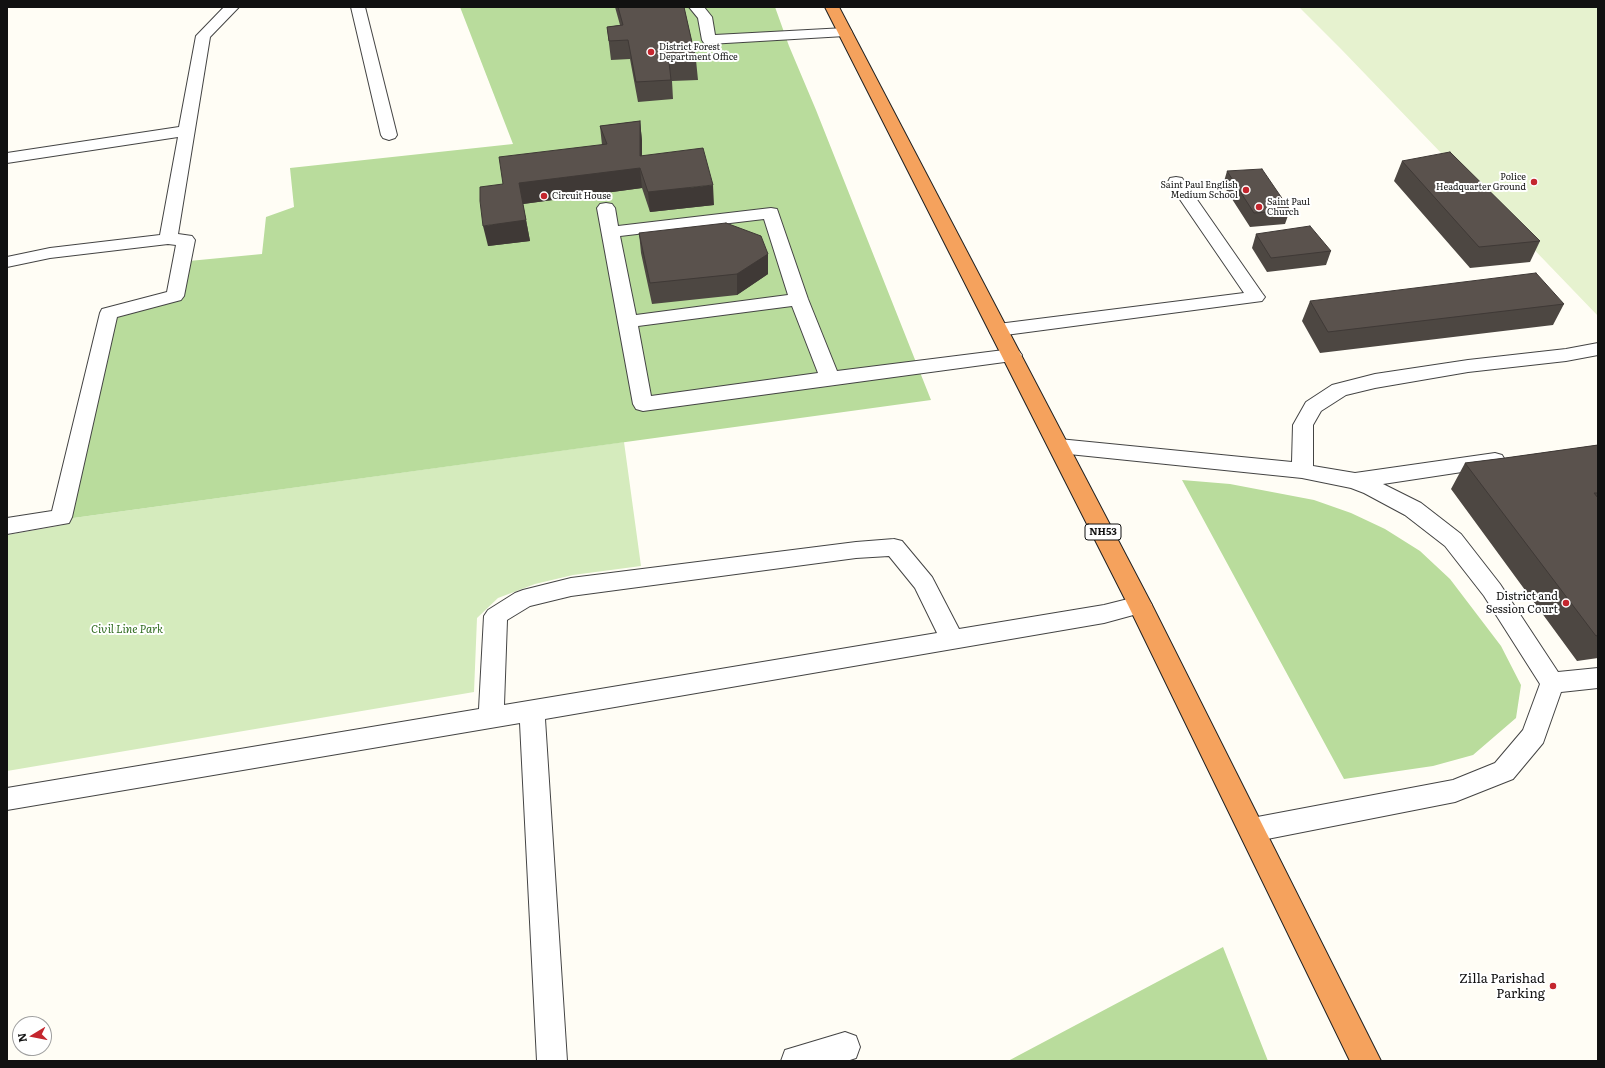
<!DOCTYPE html>
<html>
<head>
<meta charset="utf-8">
<style>
  body { margin:0 }
  #map { position:relative; width:1605px; height:1068px; overflow:hidden; background:#fffdf5; font-family:Literata,serif }
  canvas { display:block }
  .frame { position:absolute; inset:0; border:8px solid #111; pointer-events:none }
  .north { position:absolute; left:12px; top:1016px; width:40px; height:40px; box-sizing:border-box; background:#fff; border:1px solid #a0a0a0; border-radius:50%; rotate:260deg; font-size:11px; font-weight:700; line-height:16px; text-align:center; color:#111 }
  .north::after { content:''; display:block; margin:auto; width:14px; height:18px; background:#c4262e; clip-path:polygon(50% 0,100% 100%,50% 72%,0 100%) }
</style>
</head>
<body>
<div id="map">
<canvas width="1605" height="1068"></canvas>
<div class="frame"></div>
<div class="north">N</div>
</div>
<script>
const ctx = document.querySelector('canvas').getContext('2d');
ctx.lineJoin = 'round';
function fill(path, color) {
  ctx.fillStyle = color;
  ctx.fill(path, 'evenodd');
}
function toPath(rows) {
  const path = new Path2D();
  for (const r of rows) {
    path.moveTo(r[0], r[1]);
    for (let i = 2; i < r.length; i += 2) path.lineTo(r[i], r[i + 1]);
  }
  return path;
}
function trace(path, color, width, dash) {
  ctx.strokeStyle = color;
  ctx.lineWidth = width;
  ctx.lineCap = dash ? 'butt' : 'round';
  ctx.setLineDash(dash || []);
  ctx.stroke(path);
}
function label(font, color, halo, rows, align = 'center') {
  ctx.font = font + ' Literata,serif';
  ctx.lineWidth = 4;
  ctx.setLineDash([]);
  ctx.textBaseline = 'middle';
  ctx.strokeStyle = halo;
  ctx.fillStyle = color;
  for (const [text, x, y, turn = 0] of rows) {
    ctx.save();
    ctx.translate(x, y);
    ctx.rotate((+turn || 0) * Math.PI / 180);
    ctx.textAlign = isNaN(turn) ? turn : align;
    if (halo) ctx.strokeText(text, 0, 0);
    ctx.fillText(text, 0, 0);
    ctx.restore();
  }
}
fill(toPath([
  [624,442,641,566,573,575,535,584,498,598,477,618,474,692,7,771,7,535,63,525,66,519]
]), '#d5ebbd');
fill(toPath([
  [460,7,775,7,789,46,816,110,931,400,66,519,112,315,179,296,189,261,262,254,266,217,294,207,290,168,513,144],
  [1182,480,1230,484,1314,500,1351,513,1385,529,1420,551,1450,579,1501,646,1521,685,1516,718,1473,755,1433,766,1344,779],
  [1223,947,1268,1061,1008,1061]
]), '#b9dc9c');
fill(toPath([
  [1299,7,1598,7,1598,316,1341,49]
]), '#e6f2cf');
const street = toPath([
  [224,7,239,7,210,37,178,234,192,236,195,240,184,296,181,300,117,317,72,517,69,523,7,534,7,518,52,511,100,313,102,309,167,292,176,245,168,244,50,258,7,267,7,257,50,248,160,235,178,137,7,163,7,153,179,127,196,36,224,7],
  [351,7,365,7,397,135,395,138,389,140,383,138,381,135,351,7],
  [689,7,704,7,712,17,715,35,845,28,850,29,852,32,850,35,845,36,709,44,704,43,702,40,698,18,689,7],
  [1176,177,1182,178,1262,293,1265,297,1262,301,998,336,991,334,989,330,991,326,998,324,1244,293,1168,182,1170,178,1176,177],
  [606,203,612,204,615,208,618,226,771,208,777,209,808,299,837,371,1012,349,1019,351,1022,355,1019,359,1012,361,643,411,636,409,633,404,597,208,600,204,606,203],
  [764,219,788,295,636,315,620,236,764,219],
  [792,306,818,373,651,396,638,326,792,306],
  [1598,343,1598,355,1566,361,1468,372,1375,388,1346,395,1321,411,1313,425,1313,466,1355,473,1495,453,1502,455,1505,460,1502,465,1495,467,1383,484,1421,503,1461,534,1500,584,1558,672,1598,668,1598,688,1561,692,1543,743,1513,779,1455,802,1252,842,1243,838,1239,830,1243,822,1252,818,1453,780,1495,763,1523,730,1540,684,1484,596,1445,546,1405,515,1364,493,1351,488,1302,478,1059,453,1052,451,1049,446,1052,441,1059,439,1292,462,1293,425,1306,402,1332,385,1375,374,1468,360,1566,349,1598,343],
  [894,539,902,541,932,577,959,629,1104,605,1140,596,1148,599,1152,605,1148,611,1104,623,545,719,567,1061,537,1061,520,723,7,810,7,788,479,709,484,616,488,610,515,593,523,590,571,578,856,542,894,539],
  [889,556,915,588,937,633,504,705,507,620,530,606,571,596,856,558,889,556],
  [845,1032,856,1036,860,1047,856,1058,847,1061,781,1061,785,1050,845,1032]
]);
const highway = toPath([
  [825,7,839,7,1152,605,1381,1061,1350,1061,1128,605,825,7]
]);
trace(street, '#444', 2);
trace(highway, '#222', 2);
fill(street, '#fff');
fill(highway, '#f5a25d');
fill(toPath([
  [615,7,684,7,696,60,698,80,672,81,673,99,638,102,630,59,611,60,607,27,620,25],
  [640,121,642,141,642,156,714,205,650,212,642,188,523,204,530,241,488,246,503,184,602,145,600,126],
  [1402,161,1540,241,1530,262,1470,268,1394,181],
  [1227,171,1290,210,1285,224,1250,227,1223,185],
  [639,233,768,254,768,274,737,295,652,304,641,253],
  [1256,234,1331,251,1326,265,1267,272,1252,248],
  [1310,301,1564,304,1553,325,1320,353,1302,321],
  [1598,445,1598,658,1577,661,1451,489,1465,463,1505,458]
]), '#4d4742');
fill(toPath([
  [640,121,642,141,642,176,640,156],
  [640,168,642,188,523,204,519,183],
  [713,185,714,205,650,212,648,192],
  [526,220,530,241,488,246,483,226],
  [768,254,768,274,737,295,737,274]
]), '#3f3936');
const building = toPath([
  [618,7,684,7,696,60,669,62,671,80,636,82,628,40,609,41,607,27,623,25,618,7],
  [640,121,640,156,703,148,713,185,648,192,640,168,519,183,526,220,483,226,480,201,480,187,503,184,499,157,607,144,600,126,640,121],
  [1450,152,1540,241,1479,247,1402,161,1450,152],
  [1262,169,1290,210,1254,213,1227,171,1262,169],
  [726,223,761,236,768,254,737,274,650,283,639,233,726,223],
  [1310,226,1331,251,1271,258,1256,234,1310,226],
  [1536,273,1564,304,1328,332,1310,301,1536,273],
  [1598,445,1598,493,1594,493,1598,498,1598,635,1596,636,1465,463,1505,458,1598,445]
]);
fill(building, '#5a524d');
trace(building, '#3f3936', 1);
for (const [x, y, r, color] of [
  [651,52,4,"#c4262e"],
  [1534,182,4,"#c4262e"],
  [1246,190,4,"#c4262e"],
  [544,196,4,"#c4262e"],
  [1259,207,4,"#c4262e"],
  [1566,603,4,"#c4262e"],
  [1553,986,4,"#c4262e"]
]) {
  const dot = new Path2D();
  dot.arc(x, y, r, 0, 2 * Math.PI);
  ctx.fillStyle = color;
  ctx.fill(dot);
  trace(dot, '#fff', 1.5);
}
label('9px', '#111', '#fff', [
  ["District Forest",659,47],
  ["Department Office",659,57],
  ["Police",1526,177,"right"],
  ["Headquarter Ground",1526,187,"right"],
  ["Saint Paul English",1238,185,"right"],
  ["Medium School",1238,195,"right"],
  ["Circuit House",552,196],
  ["Saint Paul",1267,202],
  ["Church",1267,212]
], 'left');
for (const [x, y, w] of [
  [1103,532,36]
]) {
  const box = new Path2D();
  box.roundRect(x - w / 2, y - 8, w, 16, 3);
  ctx.fillStyle = '#fff';
  ctx.fill(box);
  trace(box, '#111', 1);
}
label('bold 10px', '#111', null, [
  ["NH53",1103,532]
]);
label('11px', '#111', '#fff', [
  ["District and",1558,597],
  ["Session Court",1558,610]
], 'right');
label('italic 11px', '#2f6b1f', '#fff', [
  ["Civil Line Park",127,630]
]);
label('13px', '#111', '#fff', [
  ["Zilla Parishad",1545,979],
  ["Parking",1545,994]
], 'right');
</script>
</body>
</html>
